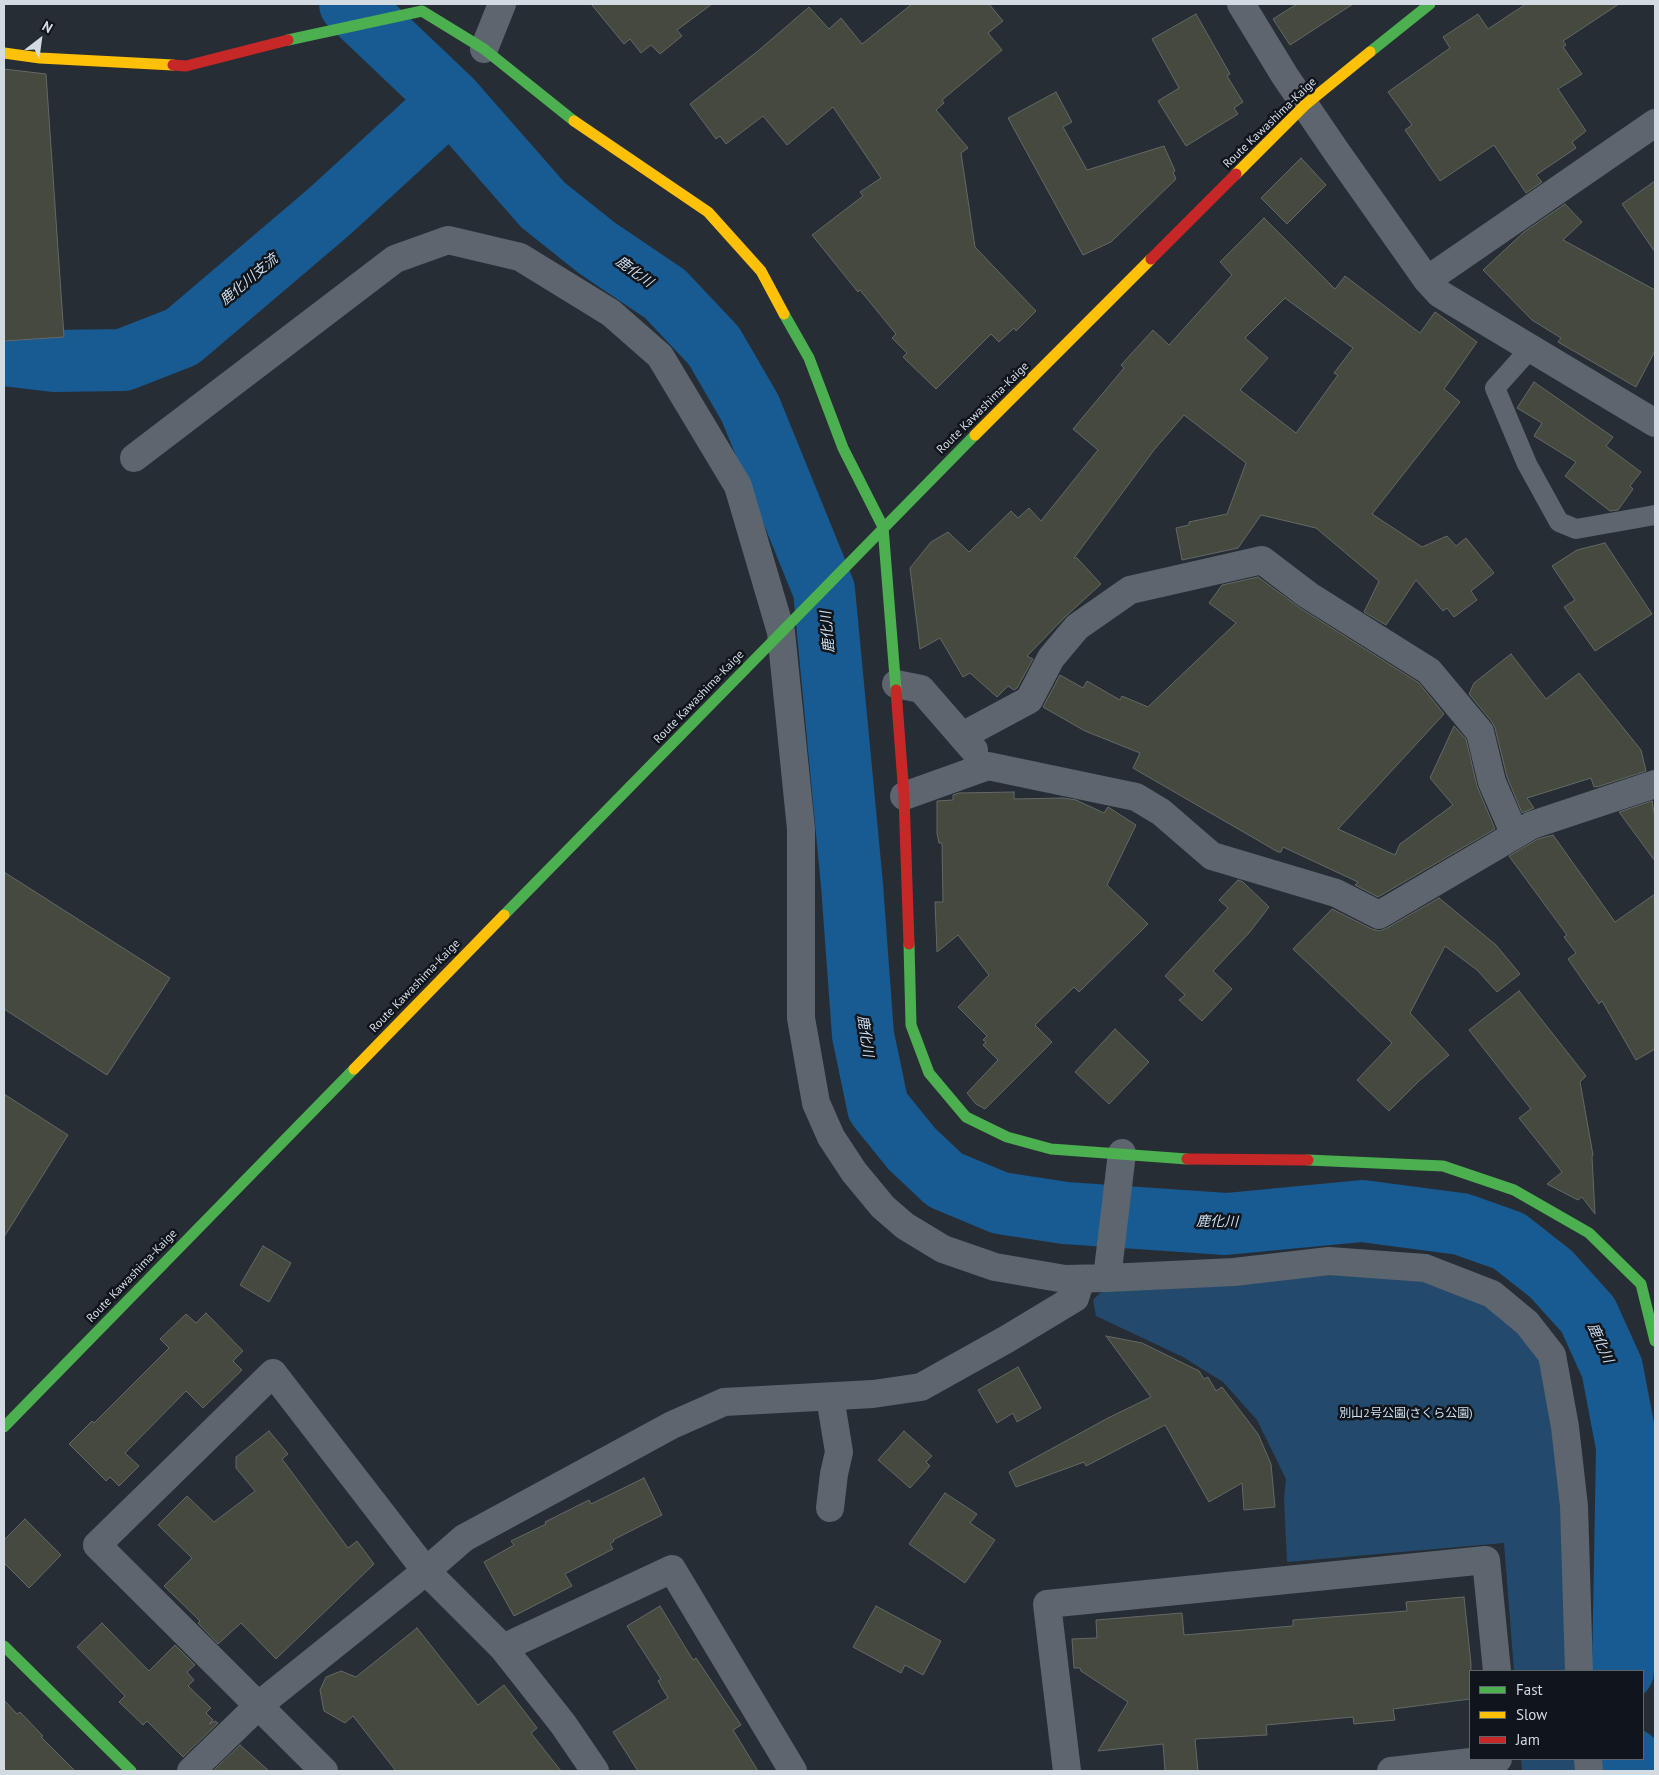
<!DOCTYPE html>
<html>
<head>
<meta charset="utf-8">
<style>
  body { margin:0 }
  #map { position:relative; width:1659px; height:1775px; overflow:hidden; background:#272d34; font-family:"PT Sans",sans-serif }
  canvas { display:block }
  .frame { position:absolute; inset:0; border:5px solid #d2dae2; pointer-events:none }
  .legend { position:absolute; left:1469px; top:1670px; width:175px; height:90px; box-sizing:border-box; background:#0f151a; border:1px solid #5d646a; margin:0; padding:6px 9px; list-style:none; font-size:15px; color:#d2dae2 }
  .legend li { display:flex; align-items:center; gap:10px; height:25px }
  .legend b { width:25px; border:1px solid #5d646a }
  .north { position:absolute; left:15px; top:15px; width:50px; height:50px; -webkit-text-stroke:4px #0f151a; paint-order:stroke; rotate:30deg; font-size:14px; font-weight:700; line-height:20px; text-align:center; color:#d2dae2 }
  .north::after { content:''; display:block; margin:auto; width:18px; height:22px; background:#d2dae2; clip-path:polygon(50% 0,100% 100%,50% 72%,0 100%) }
</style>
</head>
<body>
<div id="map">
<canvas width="1659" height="1775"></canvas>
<div class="frame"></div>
<ul class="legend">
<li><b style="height:6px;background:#4caf50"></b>Fast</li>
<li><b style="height:6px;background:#ffc107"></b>Slow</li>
<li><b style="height:6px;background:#c62828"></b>Jam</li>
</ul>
<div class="north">N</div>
</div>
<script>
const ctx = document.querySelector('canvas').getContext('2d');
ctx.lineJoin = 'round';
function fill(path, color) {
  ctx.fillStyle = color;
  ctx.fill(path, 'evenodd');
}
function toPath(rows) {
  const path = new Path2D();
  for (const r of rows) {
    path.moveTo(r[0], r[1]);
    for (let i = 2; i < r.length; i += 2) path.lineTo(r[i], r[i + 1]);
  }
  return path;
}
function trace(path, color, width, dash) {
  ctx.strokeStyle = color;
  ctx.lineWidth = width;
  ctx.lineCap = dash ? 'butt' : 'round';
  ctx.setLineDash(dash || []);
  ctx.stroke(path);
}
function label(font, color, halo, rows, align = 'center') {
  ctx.font = font + ' "PT Sans","Noto Sans JP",sans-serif';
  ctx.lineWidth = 5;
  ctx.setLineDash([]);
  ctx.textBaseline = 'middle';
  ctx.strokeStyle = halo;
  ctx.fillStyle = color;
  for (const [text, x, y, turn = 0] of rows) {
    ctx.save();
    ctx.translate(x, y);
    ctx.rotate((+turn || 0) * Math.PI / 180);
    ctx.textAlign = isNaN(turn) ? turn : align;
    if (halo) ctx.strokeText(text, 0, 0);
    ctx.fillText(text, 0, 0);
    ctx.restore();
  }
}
fill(toPath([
  [1401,1271,1489,1299,1547,1358,1559,1448,1571,1671,1514,1671,1504,1543,1287,1562,1284,1499,1286,1479,1257,1420,1223,1382,1183,1357,1096,1316,1093,1300,1100,1293,1124,1285],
  [1521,1759,1579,1759,1580,1771,1522,1771]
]), '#23496c');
trace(toPath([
  [350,4,451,100,543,205,597,248,665,294,714,346,750,408,824,590,852,885,863,1035,878,1107,912,1149,945,1180,1000,1203,1065,1213,1226,1224,1362,1211,1461,1224,1509,1241,1551,1274,1588,1315,1612,1368,1627,1447,1623,1671],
  [4,355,54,361,123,360,182,337,330,211,451,100],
  [1631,1759,1633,1771]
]), '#185a92', 62);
const building = toPath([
  [591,4,712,4,677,30,682,36,660,54,651,45,641,53,630,39,624,44,591,4],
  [912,4,989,4,1003,21,988,33,1002,50,942,100,944,103,936,110,968,148,961,153,975,247,1036,311,1016,331,1014,328,999,342,991,334,936,389,903,357,907,353,892,338,896,334,860,290,858,292,812,235,863,196,860,192,881,178,833,107,787,145,763,116,726,144,720,136,716,139,690,104,758,51,809,7,829,29,841,18,862,44,912,4],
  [1297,4,1353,4,1290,45,1273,19,1297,4],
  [1526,4,1619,4,1563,41,1566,45,1563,47,1582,74,1558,89,1586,131,1572,142,1576,148,1536,175,1542,182,1526,193,1494,145,1440,181,1405,130,1412,125,1388,92,1450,48,1443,37,1478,14,1488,29,1526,4],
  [1196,14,1230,74,1227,76,1243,102,1234,108,1238,114,1186,146,1158,101,1179,88,1152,39,1196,14],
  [4,69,46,74,64,337,4,341,4,69],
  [1056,92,1072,122,1063,127,1087,170,1164,146,1175,171,1173,172,1176,179,1111,242,1083,255,1008,118,1056,92],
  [1301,158,1326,185,1287,224,1261,198,1301,158],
  [1655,181,1655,252,1622,204,1655,181],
  [1565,204,1582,222,1563,240,1655,290,1655,351,1636,387,1558,342,1561,338,1532,320,1483,270,1524,232,1565,204],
  [1264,218,1335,289,1345,276,1420,333,1435,312,1477,342,1444,389,1460,402,1372,514,1422,547,1447,536,1456,546,1466,538,1494,573,1471,591,1477,600,1454,617,1447,608,1443,611,1416,580,1386,625,1364,612,1379,581,1316,528,1261,515,1238,548,1182,560,1176,528,1189,525,1189,522,1227,514,1246,463,1184,415,1154,450,1074,558,1077,558,1101,584,1065,617,1027,656,1033,659,1017,688,1014,690,1008,686,997,697,970,673,963,677,940,638,920,649,910,568,931,542,948,532,969,552,1011,511,1018,518,1029,508,1041,521,1098,450,1073,429,1124,368,1121,365,1153,330,1169,345,1232,275,1220,262,1264,218],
  [1285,298,1353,348,1334,373,1338,375,1296,433,1240,390,1268,358,1245,338,1285,298],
  [1534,382,1613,437,1606,446,1641,472,1630,486,1633,489,1618,510,1610,511,1565,476,1576,462,1534,436,1542,423,1517,408,1534,382],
  [1605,543,1652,614,1595,651,1564,607,1575,600,1552,566,1577,550,1605,543],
  [1258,577,1300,608,1419,683,1444,714,1338,829,1395,855,1400,844,1453,805,1430,778,1454,726,1466,739,1477,786,1495,829,1378,897,1355,885,1358,882,1283,847,1281,852,1278,852,1133,768,1140,753,1085,731,1043,707,1060,675,1083,688,1087,681,1120,700,1122,696,1148,707,1236,623,1209,603,1222,585,1258,577],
  [1511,654,1546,699,1579,673,1641,750,1646,771,1600,786,1594,787,1591,778,1527,798,1534,808,1522,813,1507,777,1495,728,1492,722,1469,694,1474,683,1511,654],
  [1014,792,1014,799,1063,798,1076,800,1104,813,1108,807,1136,825,1107,885,1148,924,1079,992,1074,987,1035,1025,1052,1042,985,1109,976,1104,967,1093,998,1060,983,1045,986,1042,983,1040,987,1036,958,1007,989,975,958,935,937,952,935,902,943,902,942,843,939,843,937,833,937,801,953,800,953,795,959,793,1014,792],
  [1652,801,1655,818,1655,861,1619,812,1652,801],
  [1553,835,1615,922,1655,894,1655,1049,1636,1060,1602,1001,1599,1004,1568,959,1576,953,1564,937,1567,935,1509,856,1538,839,1553,835],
  [4,872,170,978,107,1075,4,1009,4,872],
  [1238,880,1243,882,1269,907,1249,933,1213,971,1232,989,1202,1021,1179,1000,1185,995,1165,976,1228,908,1219,900,1238,880],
  [1439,898,1496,945,1520,974,1497,992,1477,970,1445,946,1410,1013,1449,1055,1419,1081,1389,1111,1357,1080,1392,1043,1293,949,1332,909,1372,929,1380,931,1387,928,1439,898],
  [1519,991,1586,1076,1580,1082,1593,1155,1592,1157,1595,1214,1582,1197,1578,1200,1547,1184,1562,1172,1519,1118,1531,1109,1469,1030,1519,991],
  [1115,1029,1149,1062,1109,1104,1075,1072,1115,1029],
  [4,1094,68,1135,4,1237,4,1094],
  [263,1246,291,1263,269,1302,240,1285,263,1246],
  [206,1313,243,1351,233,1361,242,1370,203,1408,186,1391,125,1453,139,1466,119,1486,110,1477,106,1481,69,1444,92,1421,94,1423,169,1348,160,1339,186,1314,196,1323,206,1313],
  [1106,1336,1142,1343,1199,1371,1204,1379,1208,1377,1216,1391,1222,1387,1258,1434,1271,1464,1275,1507,1244,1510,1242,1483,1209,1502,1165,1425,1086,1466,1084,1462,1016,1487,1009,1472,1108,1418,1151,1397,1106,1336],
  [1018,1367,1041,1408,1017,1422,1013,1413,997,1423,978,1390,1018,1367],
  [269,1431,288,1454,282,1459,348,1548,357,1541,374,1564,276,1659,241,1623,218,1644,198,1623,200,1621,164,1586,192,1558,158,1525,187,1496,214,1522,255,1491,236,1468,236,1457,269,1431],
  [904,1431,932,1456,926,1462,930,1466,910,1488,878,1460,904,1431],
  [644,1478,662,1515,613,1540,614,1541,610,1544,613,1549,565,1574,572,1586,514,1616,484,1562,514,1545,511,1541,546,1524,545,1522,589,1500,591,1504,644,1478],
  [945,1493,977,1514,970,1523,995,1540,965,1583,909,1544,945,1493],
  [25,1519,61,1555,29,1588,4,1563,4,1540,25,1519],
  [1464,1597,1471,1664,1470,1699,1393,1709,1395,1720,1354,1724,1353,1717,1266,1725,1267,1735,1195,1739,1198,1771,1165,1771,1163,1744,1098,1751,1128,1702,1081,1671,1080,1668,1074,1668,1072,1639,1097,1638,1096,1620,1182,1613,1184,1635,1293,1626,1293,1620,1407,1611,1406,1602,1464,1597],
  [660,1606,693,1660,696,1658,741,1725,733,1730,758,1771,638,1771,613,1732,668,1698,658,1681,661,1679,627,1626,660,1606],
  [876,1606,941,1641,923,1675,905,1665,901,1673,853,1647,876,1606],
  [102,1623,149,1671,175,1645,195,1665,187,1672,194,1680,188,1686,211,1708,206,1713,213,1720,209,1724,215,1721,218,1723,183,1757,147,1721,143,1725,119,1702,125,1696,77,1647,102,1623],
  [417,1628,478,1705,504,1685,537,1728,531,1733,561,1771,396,1771,353,1716,345,1723,324,1711,320,1690,326,1677,341,1671,356,1677,417,1628],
  [4,1700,17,1714,20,1712,43,1736,41,1737,75,1771,4,1771,4,1700],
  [240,1745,269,1771,213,1771,240,1745]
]);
fill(building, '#45493e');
trace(building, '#656867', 1);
trace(toPath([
  [1530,349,1495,388,1527,464,1559,522,1576,529,1655,515]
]), '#5d656e', 20);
trace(toPath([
  [1241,4,1285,76,1336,151,1427,280,1440,294,1655,423],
  [484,49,502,4],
  [1427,280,1655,123],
  [134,458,395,259,448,240,520,257,611,313,660,356,738,486,781,632,801,829,801,1018,816,1103,831,1137,854,1172,883,1207,905,1226,943,1249,995,1267,1065,1279,1107,1278,1122,1153],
  [896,684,921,689,974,750],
  [962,736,1029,700,1051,658,1077,627,1130,590,1262,560,1308,595,1429,671,1480,732,1492,782,1515,835],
  [904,796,988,766,1136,797,1161,812,1212,856,1336,893,1379,915,1532,825,1655,784],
  [1107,1278,1234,1272,1329,1261,1425,1268,1492,1294,1527,1323,1552,1355,1565,1427,1574,1506,1579,1671],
  [830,1508,834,1474,839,1452,830,1397],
  [503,1648,672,1569,793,1771],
  [1588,1759,1589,1771],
  [191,1771,259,1705,426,1571,464,1538,672,1425,724,1402,873,1394,921,1387,1007,1339,1075,1298,1081,1279],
  [324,1771,97,1545,273,1373,426,1571,503,1648,563,1724,595,1771],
  [1067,1771,1047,1604,1486,1560,1497,1671],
  [1391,1771,1498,1759]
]), '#5d656e', 28);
trace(toPath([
  [288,40,422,11,484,49,574,121],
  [1370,52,1430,4],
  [784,314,809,358,843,448,883,527,896,690],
  [504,915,975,435],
  [909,944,911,1025,929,1073,966,1117,1007,1137,1051,1149,1187,1159],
  [1308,1160,1443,1166,1514,1190,1589,1233,1641,1284,1655,1341],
  [4,1427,354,1069],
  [4,1646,131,1771]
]), '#4caf50', 11);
trace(toPath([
  [4,53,40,58,173,65],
  [574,121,708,212,761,271,784,314],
  [1236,174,1305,105,1370,52],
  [975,435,1151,259],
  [354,1069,504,915]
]), '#ffc107', 11);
trace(toPath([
  [173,65,186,66,288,40],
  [1151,259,1236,174],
  [896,690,904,796,909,944],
  [1187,1159,1308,1160]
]), '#c62828', 11);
label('12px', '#d2dae2', '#0f151a', [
  ["Route Kawashima-Kaige",1270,123,-44],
  ["Route Kawashima-Kaige",983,408,-45],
  ["Route Kawashima-Kaige",699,697,-46],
  ["Route Kawashima-Kaige",415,986,-46],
  ["Route Kawashima-Kaige",132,1276,-46]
]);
label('12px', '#d0e1f2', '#0f151a', [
  ["別山2号公園(さくら公園)",1406,1414]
]);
label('italic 14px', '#cdddee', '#0f151a', [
  ["鹿化川",634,272,36],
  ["鹿化川支流",249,280,-40],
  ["鹿化川",828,632,-95],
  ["鹿化川",865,1036,82],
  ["鹿化川",1217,1222,1],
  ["鹿化川",1600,1343,66]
]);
</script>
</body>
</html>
